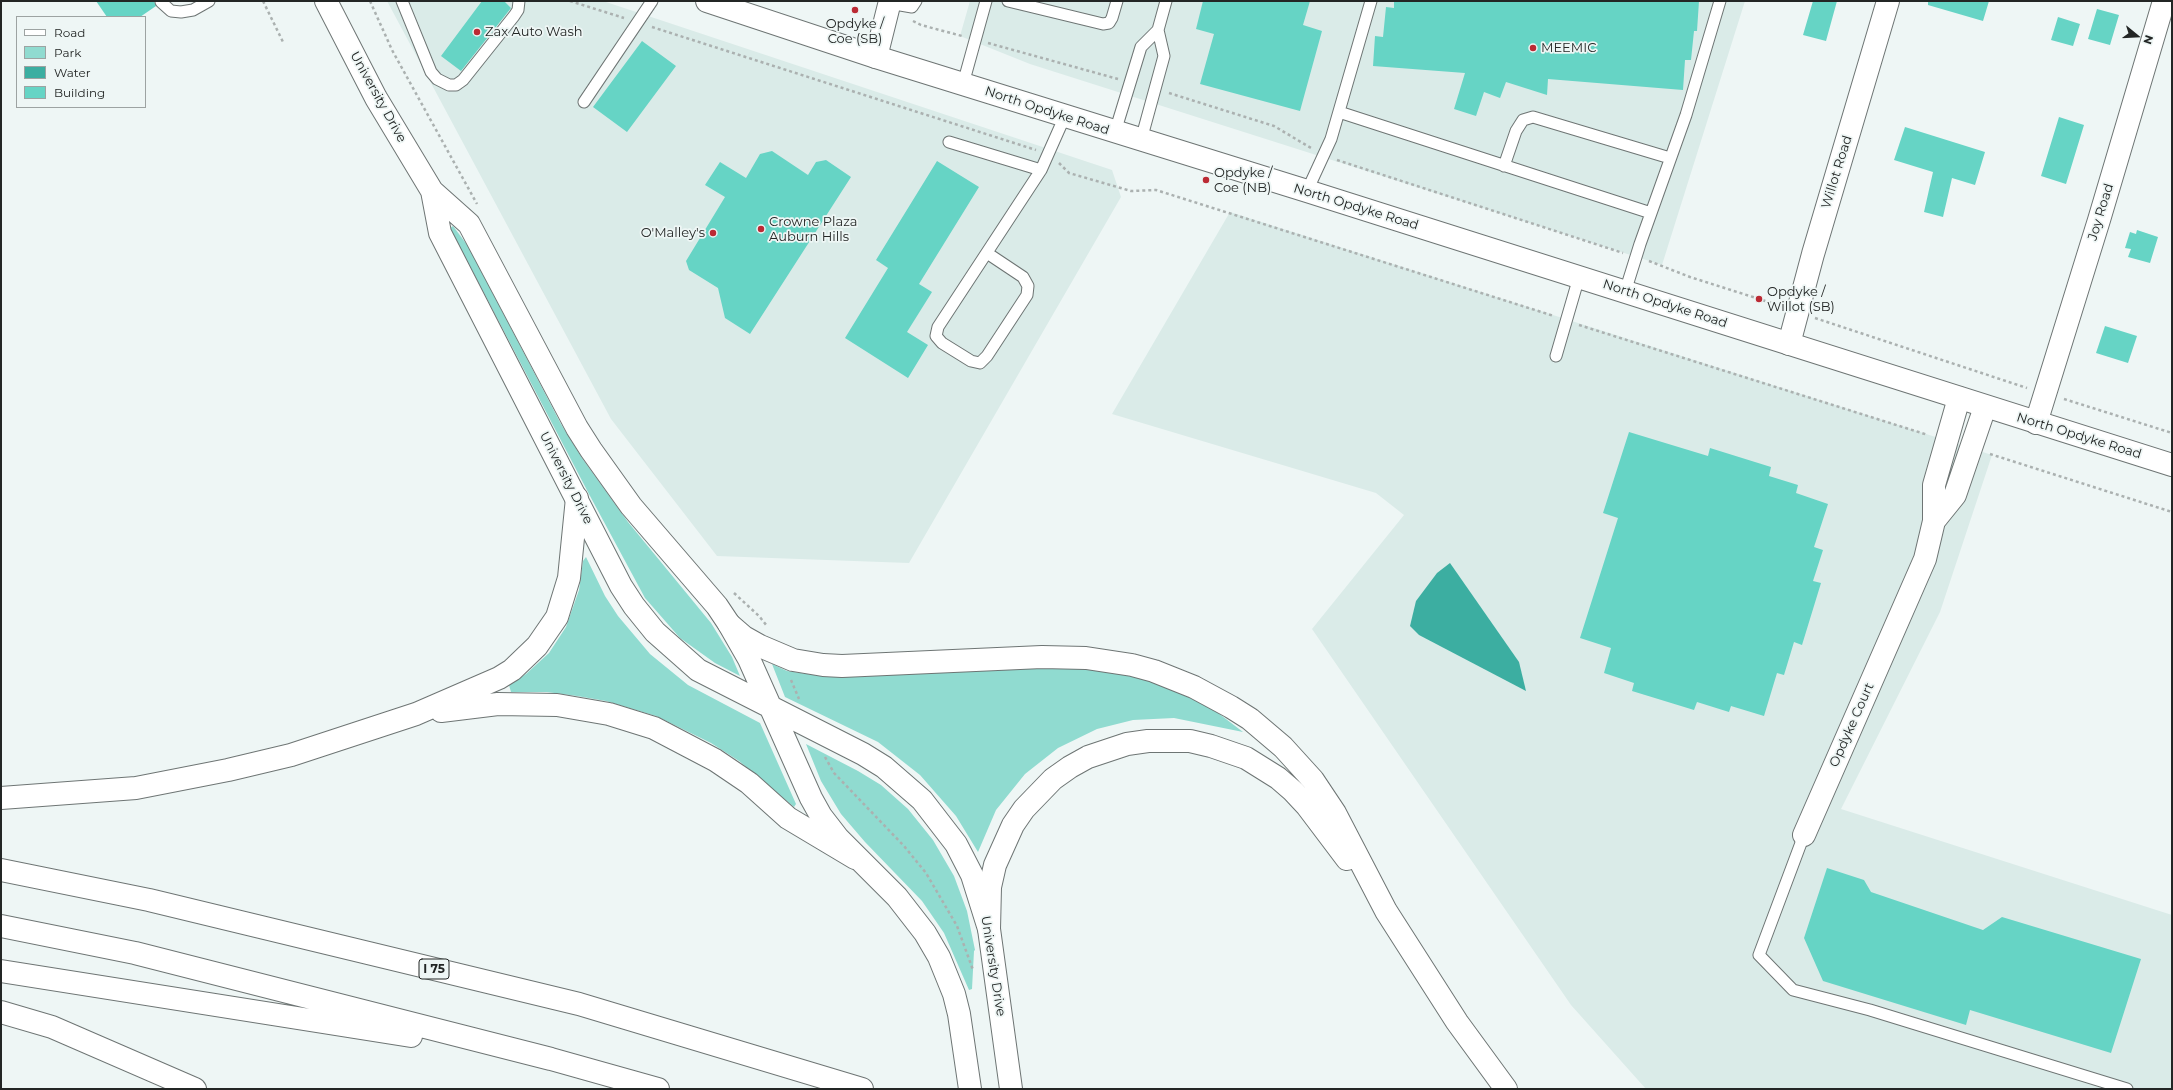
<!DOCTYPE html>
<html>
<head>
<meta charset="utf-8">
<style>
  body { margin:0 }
  #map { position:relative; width:2173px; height:1090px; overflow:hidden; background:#eef6f5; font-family:Montserrat,sans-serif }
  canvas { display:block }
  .frame { position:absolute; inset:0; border:2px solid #232625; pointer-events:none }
  .legend { position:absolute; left:16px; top:16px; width:130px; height:92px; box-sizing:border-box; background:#eef6f5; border:1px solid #9da3a2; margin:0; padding:5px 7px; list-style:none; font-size:12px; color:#232625 }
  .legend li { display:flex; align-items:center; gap:8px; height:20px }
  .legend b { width:20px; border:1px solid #9da3a2 }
  .north { position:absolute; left:2117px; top:16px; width:40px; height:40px; -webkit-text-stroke:3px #eef6f5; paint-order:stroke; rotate:108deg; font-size:11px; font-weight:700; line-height:16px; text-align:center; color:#232625 }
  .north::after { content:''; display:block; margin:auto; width:14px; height:18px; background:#232625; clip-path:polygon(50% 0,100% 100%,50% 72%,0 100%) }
</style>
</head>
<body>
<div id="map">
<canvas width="2173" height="1090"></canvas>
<div class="frame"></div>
<ul class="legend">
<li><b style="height:5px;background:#fff"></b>Road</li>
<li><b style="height:11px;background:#90dbd0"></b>Park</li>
<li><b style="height:11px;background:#3caea1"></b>Water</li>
<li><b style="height:11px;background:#66d4c5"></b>Building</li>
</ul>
<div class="north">N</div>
</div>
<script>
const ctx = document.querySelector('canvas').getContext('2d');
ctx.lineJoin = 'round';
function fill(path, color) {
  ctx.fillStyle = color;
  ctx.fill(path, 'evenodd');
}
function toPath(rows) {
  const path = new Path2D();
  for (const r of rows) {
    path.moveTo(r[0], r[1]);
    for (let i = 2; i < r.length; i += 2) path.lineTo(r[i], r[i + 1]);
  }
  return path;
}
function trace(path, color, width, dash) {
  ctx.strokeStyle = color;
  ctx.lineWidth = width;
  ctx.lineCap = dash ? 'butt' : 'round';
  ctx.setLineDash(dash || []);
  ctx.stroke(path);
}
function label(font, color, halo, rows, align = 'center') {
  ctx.font = font + ' Montserrat,sans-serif';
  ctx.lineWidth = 3.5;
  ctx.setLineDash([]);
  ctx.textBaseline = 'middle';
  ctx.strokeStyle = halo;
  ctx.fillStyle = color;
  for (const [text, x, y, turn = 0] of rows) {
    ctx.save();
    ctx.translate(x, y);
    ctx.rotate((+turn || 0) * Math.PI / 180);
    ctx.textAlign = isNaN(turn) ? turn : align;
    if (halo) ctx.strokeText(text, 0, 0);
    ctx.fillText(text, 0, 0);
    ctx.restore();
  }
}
fill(toPath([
  [387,1,603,1,1112,170,1121,197,909,563,717,556,611,419],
  [970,1,1745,1,1662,265,1030,64,960,36],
  [1230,212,1992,455,1940,612,1841,809,2172,915,2172,1089,1646,1089,1571,1005,1312,629,1404,515,1376,493,1112,414]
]), '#daebe8');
fill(toPath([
  [453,226,468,246,561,424,582,458,628,522,711,623,732,657,740,676,715,663,680,638,645,598,590,496,450,228],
  [586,557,605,596,618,616,650,654,688,685,760,723,796,804,794,807,739,761,711,743,656,716,606,701,577,696,547,692,511,692,509,685,526,674,549,653,566,627,579,590,583,561],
  [772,664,787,671,821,676,1077,666,1118,672,1160,683,1205,703,1243,732,1174,718,1133,720,1097,729,1058,748,1025,774,996,810,978,852,956,816,920,775,878,742,785,697],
  [806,744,858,771,881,785,908,809,933,840,954,876,967,911,975,950,974,951,972,989,969,990,944,933,922,901,865,842,841,814,821,781]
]), '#90dbd0');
fill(toPath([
  [1450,563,1519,662,1526,691,1419,635,1410,626,1416,601,1437,573]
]), '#3caea1');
fill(toPath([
  [96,1,154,1,156,6,140,17,107,17],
  [482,1,504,1,511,8,461,71,441,56],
  [1203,1,1310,1,1303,25,1322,31,1300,111,1200,84,1214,34,1196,29],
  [1394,1,1699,1,1697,31,1694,31,1691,60,1685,60,1683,90,1548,79,1547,95,1506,82,1500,98,1484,92,1476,116,1454,109,1465,73,1373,66,1375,36,1383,37,1386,7,1394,8],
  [1813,1,1837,1,1826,41,1803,35],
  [1928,1,1989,1,1983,21,1928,5],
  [2097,9,2119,15,2110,45,2088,39],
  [2058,17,2080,24,2073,46,2051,40],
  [642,41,676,66,627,132,593,107],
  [2059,117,2084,125,2066,184,2041,176],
  [1905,127,1985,152,1975,185,1952,178,1943,217,1924,212,1933,172,1894,160],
  [772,151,808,175,816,162,826,160,851,177,750,334,725,318,718,288,689,270,686,261,725,197,705,185,720,162,746,178,760,154],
  [937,161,979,187,919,284,932,292,907,332,928,345,908,378,845,338,888,268,876,260],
  [2137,230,2158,237,2150,263,2128,257,2131,249,2125,248,2130,232,2136,234],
  [2105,326,2137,336,2128,363,2096,353],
  [1629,432,1708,456,1710,448,1771,467,1769,476,1798,485,1796,493,1828,504,1814,547,1823,550,1813,581,1821,583,1802,645,1794,642,1784,675,1777,673,1764,716,1731,706,1729,712,1697,702,1694,710,1632,691,1634,683,1604,673,1611,648,1580,638,1618,518,1603,513],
  [1827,868,1864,880,1871,892,1983,930,2002,917,2141,959,2111,1053,1970,1010,1966,1025,1823,981,1804,938]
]), '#66d4c5');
const service = toPath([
  [402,1,431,72,437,79,449,85,456,85,463,80,514,16,518,10,519,1],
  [1008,1,1103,24,1109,23,1112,18,1117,1],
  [161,2,171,11,181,12,193,10,209,1],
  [889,3,912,7,916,1],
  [963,84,986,1],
  [584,102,652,1],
  [1339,112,1651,213],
  [1115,132,1141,47,1158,30],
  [1141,140,1164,56,1158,30,1166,1],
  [949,142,1041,170,1065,116],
  [1504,166,1516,131,1523,120,1533,117,1670,158],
  [1307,191,1331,139,1371,1],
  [987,253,1023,277,1028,286,1027,295,987,356,980,363,971,361,942,343,936,336,938,327,1041,170],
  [1625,292,1640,244,1686,115,1720,1],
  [1556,356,1579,277],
  [1804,835,1759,955,1793,990,1870,1010,2127,1089]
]);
const minor = toPath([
  [876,57,890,1],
  [1789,344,1813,254,1888,1],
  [2036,423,2099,220,2164,1],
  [1934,521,1955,495,1985,407],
  [1804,835,1925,559,1934,521,1934,485,1959,398]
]);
const secondary = toPath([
  [326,1,376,98,432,191,469,224,577,428,591,450,631,506,717,606,729,624,749,659,811,798,821,816,838,838,897,897,925,933,939,957,954,994,959,1014,970,1089],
  [707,1,876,57,1307,191,2172,465],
  [432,191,440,233,621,586,634,606,655,632,698,670,863,754,884,767,922,800,956,844,972,875,989,929,1011,1089]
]);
const motorway = toPath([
  [729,624,744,637,760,646,793,660,823,665,842,666,1042,657,1086,658,1132,665,1154,671,1194,687,1231,707,1250,719,1283,747,1313,780,1335,813,1386,911,1457,1022,1506,1089],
  [441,711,498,704,557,705,609,714,654,728,715,760,749,783,788,818,855,858],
  [1,798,136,788,228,770,291,755,416,714,499,678,512,670,537,646,557,617,569,578,577,498],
  [1,870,149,900,579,1004,862,1089],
  [1,926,135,953,551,1059,658,1089],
  [989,929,990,887,995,865,1013,825,1024,809,1053,779,1070,767,1088,757,1127,744,1148,741,1190,741,1211,746,1246,758,1278,778,1293,791,1307,806,1347,859],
  [1,971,411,1036],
  [1,1012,52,1027,195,1089]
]);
trace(service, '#6e7574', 13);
trace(minor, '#6e7574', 24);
trace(secondary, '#6e7574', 24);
trace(motorway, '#6e7574', 24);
trace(toPath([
  [263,1,284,44],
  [370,1,392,50,477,204],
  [570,1,624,18],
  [913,21,921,25,962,36],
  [652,27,1036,150],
  [988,43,1118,79],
  [1169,93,1274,126,1311,148],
  [1337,160,1623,253],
  [1059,163,1069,173,1131,191,1156,190,1554,316],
  [1649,261,1690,277,1778,305],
  [1815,318,2027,388],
  [1579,325,1928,435],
  [2064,399,2172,433],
  [1990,454,2172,512],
  [734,593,759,616,767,626],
  [791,680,799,699],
  [825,757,834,773,904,846,926,873,957,926,973,970]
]), '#abb1b0', 2.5, [3, 3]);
trace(service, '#fff', 11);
trace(minor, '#fff', 22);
trace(secondary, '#fff', 22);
trace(motorway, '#fff', 22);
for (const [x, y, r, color] of [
  [855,10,4,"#bb2a34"],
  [477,32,4,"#bb2a34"],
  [1533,48,4,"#bb2a34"],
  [1206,180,4,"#bb2a34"],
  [761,229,4,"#bb2a34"],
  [713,233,4,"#bb2a34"],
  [1759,299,4,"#bb2a34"]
]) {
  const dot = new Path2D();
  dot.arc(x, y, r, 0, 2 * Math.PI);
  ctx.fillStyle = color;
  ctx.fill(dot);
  trace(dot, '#eef6f5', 1.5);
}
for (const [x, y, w] of [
  [434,969,30]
]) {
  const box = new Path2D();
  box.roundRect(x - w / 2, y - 10, w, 20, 3);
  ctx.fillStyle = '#eef6f5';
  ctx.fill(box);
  trace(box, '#232625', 1);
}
label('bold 12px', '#232625', null, [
  ["I 75",434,969]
]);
label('13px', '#232625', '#eef6f5', [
  ["Opdyke /",855,24,"center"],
  ["Coe (SB)",855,39,"center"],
  ["Zax Auto Wash",485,32],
  ["MEEMIC",1541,48],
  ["Opdyke /",1214,173],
  ["Coe (NB)",1214,188],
  ["Crowne Plaza",769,222],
  ["Auburn Hills",769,237],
  ["O'Malley's",705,233,"right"],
  ["Opdyke /",1767,292],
  ["Willot (SB)",1767,307]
], 'left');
label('13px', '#232625', '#eef6f5', [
  ["University Drive",378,97,61],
  ["North Opdyke Road",1047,111,18],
  ["Willot Road",1837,172,-73],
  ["North Opdyke Road",1356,207,17],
  ["Joy Road",2101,212,-73],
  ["North Opdyke Road",1665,304,18],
  ["North Opdyke Road",2079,436,17],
  ["University Drive",566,478,63],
  ["Opdyke Court",1852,725,-66],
  ["University Drive",993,966,81]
]);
</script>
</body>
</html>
